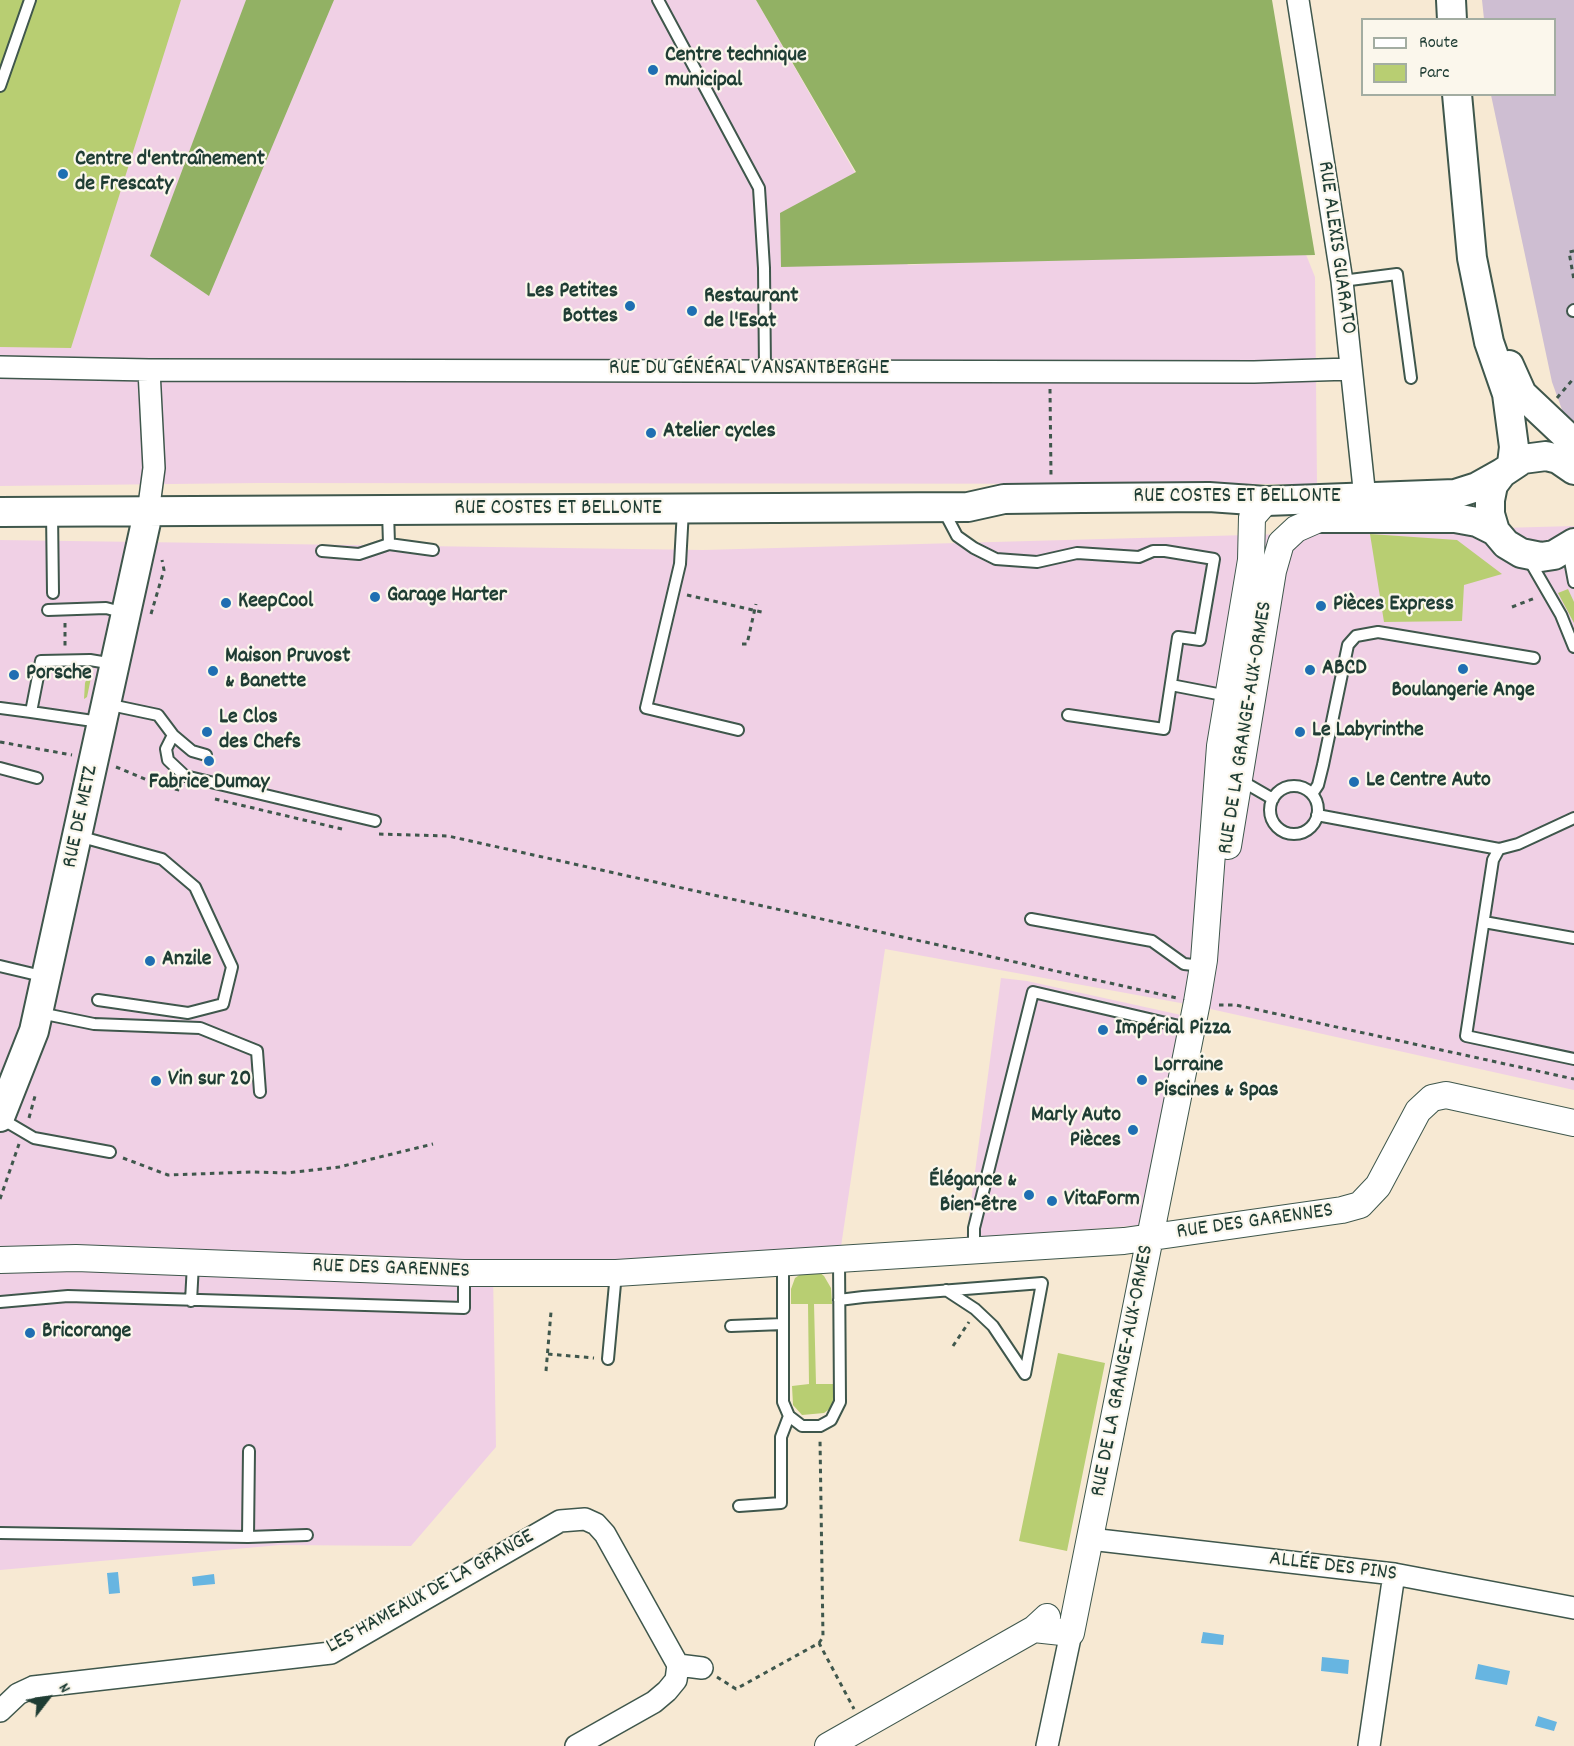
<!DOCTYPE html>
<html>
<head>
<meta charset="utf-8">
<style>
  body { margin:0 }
  #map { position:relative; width:1574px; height:1746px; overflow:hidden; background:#f7e9d3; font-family:Dekko,sans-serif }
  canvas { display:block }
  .legend { position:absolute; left:1361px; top:18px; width:195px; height:78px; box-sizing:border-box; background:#fbf7ec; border:2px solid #a3ada2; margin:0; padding:8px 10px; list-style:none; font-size:18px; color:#1f3d34 }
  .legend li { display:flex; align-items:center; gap:12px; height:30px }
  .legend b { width:30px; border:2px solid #a3ada2 }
  .north { position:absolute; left:18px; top:1668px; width:60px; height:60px; -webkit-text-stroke:4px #fbf7ec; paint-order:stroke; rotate:59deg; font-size:16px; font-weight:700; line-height:24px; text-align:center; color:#1f3d34 }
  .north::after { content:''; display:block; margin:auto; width:21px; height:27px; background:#1f3d34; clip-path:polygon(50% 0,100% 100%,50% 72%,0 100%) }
</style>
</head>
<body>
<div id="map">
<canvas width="1574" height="1746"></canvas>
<ul class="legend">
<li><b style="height:8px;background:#fff"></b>Route</li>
<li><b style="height:16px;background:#b8ce72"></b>Parc</li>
</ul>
<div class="north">N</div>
</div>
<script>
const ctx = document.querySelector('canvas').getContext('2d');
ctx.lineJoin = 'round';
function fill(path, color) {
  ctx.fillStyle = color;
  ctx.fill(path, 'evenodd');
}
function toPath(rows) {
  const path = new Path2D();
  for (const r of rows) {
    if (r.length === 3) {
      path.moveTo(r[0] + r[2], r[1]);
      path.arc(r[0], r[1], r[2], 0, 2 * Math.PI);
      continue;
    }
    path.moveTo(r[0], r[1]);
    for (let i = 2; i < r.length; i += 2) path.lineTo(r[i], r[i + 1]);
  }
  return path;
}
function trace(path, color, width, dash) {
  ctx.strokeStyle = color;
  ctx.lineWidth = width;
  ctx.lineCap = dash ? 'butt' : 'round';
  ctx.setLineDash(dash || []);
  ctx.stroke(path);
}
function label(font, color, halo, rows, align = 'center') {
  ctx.font = font + ' Dekko,sans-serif';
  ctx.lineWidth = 4.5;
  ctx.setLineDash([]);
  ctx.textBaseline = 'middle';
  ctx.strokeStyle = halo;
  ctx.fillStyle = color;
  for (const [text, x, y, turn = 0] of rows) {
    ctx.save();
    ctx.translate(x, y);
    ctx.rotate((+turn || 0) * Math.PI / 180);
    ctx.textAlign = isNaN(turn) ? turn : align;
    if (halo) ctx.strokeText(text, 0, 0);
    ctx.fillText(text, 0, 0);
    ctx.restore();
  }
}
fill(toPath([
  [0,0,756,0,908,265,1052,258,1293,222,1315,277,1317,484,258,483,0,486],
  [1574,526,1574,1090,1197,1006,885,949,839,1260,493,1273,496,1447,411,1546,280,1545,0,1570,0,540,703,550],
  [1001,978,1027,981,1181,1015,1144,1225,966,1239]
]), '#f0d0e5');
fill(toPath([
  [1482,0,1574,0,1574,426,1565,418,1552,382,1491,95,1554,94,1554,20,1484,19]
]), '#cebed2');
fill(toPath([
  [0,0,181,0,71,348,0,347],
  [1370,534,1457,540,1502,574,1464,585,1462,621,1384,622],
  [1568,589,1574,602,1574,623,1558,593],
  [90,670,92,673,87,697,84,699,85,683],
  [819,1272,824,1276,831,1288,832,1304,814,1304,816,1384,833,1384,833,1401,831,1408,824,1413,802,1415,793,1405,792,1386,809,1384,808,1304,791,1304,791,1289,795,1278,801,1274],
  [1058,1353,1105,1363,1067,1551,1019,1541]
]), '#b8ce72');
fill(toPath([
  [246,0,334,0,209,296,150,256],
  [756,0,1272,0,1315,255,781,267,780,213,856,172]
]), '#92b164');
fill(toPath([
  [118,1572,120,1593,109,1594,107,1573],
  [214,1574,215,1584,193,1586,192,1577],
  [1203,1632,1224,1635,1223,1645,1201,1643],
  [1322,1657,1349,1660,1348,1674,1321,1671],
  [1478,1664,1510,1671,1507,1685,1475,1679],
  [1538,1716,1557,1722,1554,1731,1535,1726]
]), '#67b5e1');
const service = toPath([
  [658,0,759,188,764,268,765,370],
  [0,86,30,0],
  [1342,281,1397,274,1411,378],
  [1573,311,1574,310],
  [948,508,948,519,957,536,974,548,996,559,1037,562,1077,553,1139,557,1153,551,1165,551,1214,559,1200,640,1178,637,1164,729,1068,715],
  [683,510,680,564,646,708,738,730],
  [388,511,389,544],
  [52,512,53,593],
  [1568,550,1574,582],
  [322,551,359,554,389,544,433,550],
  [1528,558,1561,615,1574,647],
  [48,610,106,608,125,613],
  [1171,685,1228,696],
  [106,704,158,715,173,735,192,751,206,755],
  [0,708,31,712],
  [100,722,31,712,41,661,90,660,114,664],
  [173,735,166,749,168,760,185,776,375,821],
  [0,768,37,778],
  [1242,776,1247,784,1273,799],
  [1294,810,24],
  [1312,794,1318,785,1323,765,1348,645,1356,636,1378,632,1534,658],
  [1317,815,1499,849,1518,844,1574,818],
  [78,836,162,859,195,887,232,967,223,1004,188,1013,98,1000],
  [1499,849,1493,860,1466,1036,1574,1059],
  [1031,919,1152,941,1184,964,1203,966],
  [1484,922,1574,938],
  [0,966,46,977],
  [40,1013,94,1024,200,1028,257,1051,260,1092],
  [0,1118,34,1138,110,1152],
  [974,1250,974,1228,1033,992,1192,1029],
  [783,1263,783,1402,789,1416,802,1426,820,1426,831,1420,840,1402,839,1260],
  [839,1300,863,1297,1042,1283,1025,1374,993,1326,975,1309,946,1290],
  [191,1301,193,1264],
  [0,1302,68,1296,464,1308,464,1273],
  [731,1326,783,1324],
  [608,1359,616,1273],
  [739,1506,781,1503,781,1437,789,1416],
  [0,1533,248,1537,307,1535],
  [248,1537,249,1451]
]);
const minor = toPath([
  [1298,0,1342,281,1365,498],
  [0,367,149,370,1254,372,1350,369],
  [148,513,154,468,149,370],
  [1090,1539,1394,1574,1574,1608],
  [678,1665,702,1668],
  [0,1711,18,1694,33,1687,331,1653,560,1521,585,1519,596,1524,605,1534,678,1665,676,1680,667,1691,654,1702,576,1746],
  [1047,1746,1071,1633],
  [1369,1746,1394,1574]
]);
const tertiary = toPath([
  [1228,846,1273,571,1281,543,1296,529,1321,518],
  [0,1260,76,1258,464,1273,616,1273,1124,1241,1342,1210,1360,1205,1378,1186,1418,1111,1432,1098,1446,1095,1574,1123],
  [1034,1629,1071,1633,1197,1002,1204,960,1220,746,1251,560,1252,517,1266,501],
  [828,1746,1034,1629,1047,1617]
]);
const secondary = toPath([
  [1451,0,1452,20],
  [1457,94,1472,258,1489,342,1507,394,1514,447,1512,464],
  [1509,365,1522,394,1574,443],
  [1574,470,1558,459,1546,456,1523,459,1502,473,1493,485,1490,500,1490,514,1495,531,1506,544,1521,553,1541,557,1554,555,1574,543],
  [0,512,968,507,1004,499,1082,498,1209,497,1266,501,1455,494,1477,487,1502,473],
  [1320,518,1455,518,1477,522,1495,531],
  [0,1117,34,1031,148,513]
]);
trace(service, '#3f574c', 14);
trace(minor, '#3f574c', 24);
trace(tertiary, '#3f574c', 28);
trace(secondary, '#3f574c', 32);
trace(toPath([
  [1574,251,1569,252,1574,280],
  [1050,389,1051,476],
  [1557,398,1574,378],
  [687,595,766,613],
  [1512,607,1535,598],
  [151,614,164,570,162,560],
  [65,623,65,646],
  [742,644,747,644,756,604],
  [0,742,72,755],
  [116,767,162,786,183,791],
  [215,799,346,830],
  [379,834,448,836,1177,998],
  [1219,1005,1236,1005,1574,1079],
  [29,1118,35,1096],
  [123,1158,168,1175,251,1172,287,1173,339,1167,433,1144],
  [0,1199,19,1144],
  [953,1346,969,1322],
  [548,1354,594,1358],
  [546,1371,551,1312],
  [819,1643,823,1637,820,1439],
  [717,1677,736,1689,819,1643,854,1709]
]), '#3f574c', 3, [4.5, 4.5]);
trace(service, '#fff', 10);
trace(minor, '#fff', 21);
trace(tertiary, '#fff', 26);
trace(secondary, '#fff', 28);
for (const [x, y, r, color] of [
  [653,70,6,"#1f6fb2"],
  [63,174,6,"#1f6fb2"],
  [630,306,6,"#1f6fb2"],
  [692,311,6,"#1f6fb2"],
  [651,433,6,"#1f6fb2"],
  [375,597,6,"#1f6fb2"],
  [226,603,6,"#1f6fb2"],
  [1321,606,6,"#1f6fb2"],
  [1463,669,6,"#1f6fb2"],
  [1310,670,6,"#1f6fb2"],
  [213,671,6,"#1f6fb2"],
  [14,675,6,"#1f6fb2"],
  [207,732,6,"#1f6fb2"],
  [1300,732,6,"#1f6fb2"],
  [209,761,6,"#1f6fb2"],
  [1354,782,6,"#1f6fb2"],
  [150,961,6,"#1f6fb2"],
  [1103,1030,6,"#1f6fb2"],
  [1142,1080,6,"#1f6fb2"],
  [156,1081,6,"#1f6fb2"],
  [1133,1130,6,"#1f6fb2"],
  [1029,1195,6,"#1f6fb2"],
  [1052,1201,6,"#1f6fb2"],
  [30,1333,6,"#1f6fb2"]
]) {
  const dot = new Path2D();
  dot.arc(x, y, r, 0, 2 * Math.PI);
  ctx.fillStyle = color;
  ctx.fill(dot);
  trace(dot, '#fbf7ec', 2);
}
label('bold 22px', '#1f3d34', '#fbf7ec', [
  ["Centre technique",665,57],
  ["municipal",665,82],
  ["Centre d'entraînement",75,161],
  ["de Frescaty",75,186],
  ["Les Petites",618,293,"right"],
  ["Bottes",618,318,"right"],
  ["Restaurant",704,298],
  ["de l'Esat",704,323],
  ["Atelier cycles",663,433],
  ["Garage Harter",387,597],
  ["KeepCool",238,603],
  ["Pièces Express",1333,606],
  ["Maison Pruvost",225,658],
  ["& Banette",225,683],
  ["ABCD",1322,670],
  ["Porsche",26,675],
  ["Boulangerie Ange",1463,692,"center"],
  ["Le Clos",219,719],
  ["des Chefs",219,744],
  ["Le Labyrinthe",1312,732],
  ["Le Centre Auto",1366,782],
  ["Fabrice Dumay",209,784,"center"],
  ["Anzile",162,961],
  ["Impérial Pizza",1115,1030],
  ["Lorraine",1154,1067],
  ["Piscines & Spas",1154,1092],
  ["Vin sur 20",168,1081],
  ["Marly Auto",1121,1117,"right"],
  ["Pièces",1121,1142,"right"],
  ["Élégance &",1017,1182,"right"],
  ["Bien-être",1017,1207,"right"],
  ["VitaForm",1064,1201],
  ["Bricorange",42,1333]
], 'left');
label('22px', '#1f3d34', '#fbf7ec', [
  ["RUE ALEXIS GUARATO",1335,248,82],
  ["RUE DU GÉNÉRAL VANSANTBERGHE",749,370],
  ["RUE COSTES ET BELLONTE",1237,498],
  ["RUE COSTES ET BELLONTE",558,510],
  ["RUE DE LA GRANGE-AUX-ORMES",1247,728,-81],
  ["RUE DE METZ",82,817,-78],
  ["RUE DES GARENNES",1255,1223,-8],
  ["RUE DES GARENNES",391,1270,2],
  ["RUE DE LA GRANGE-AUX-ORMES",1124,1371,-79],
  ["ALLÉE DES PINS",1333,1568,7],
  ["LES HAMEAUX DE LA GRANGE",431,1593,-29]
]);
</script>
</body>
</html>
